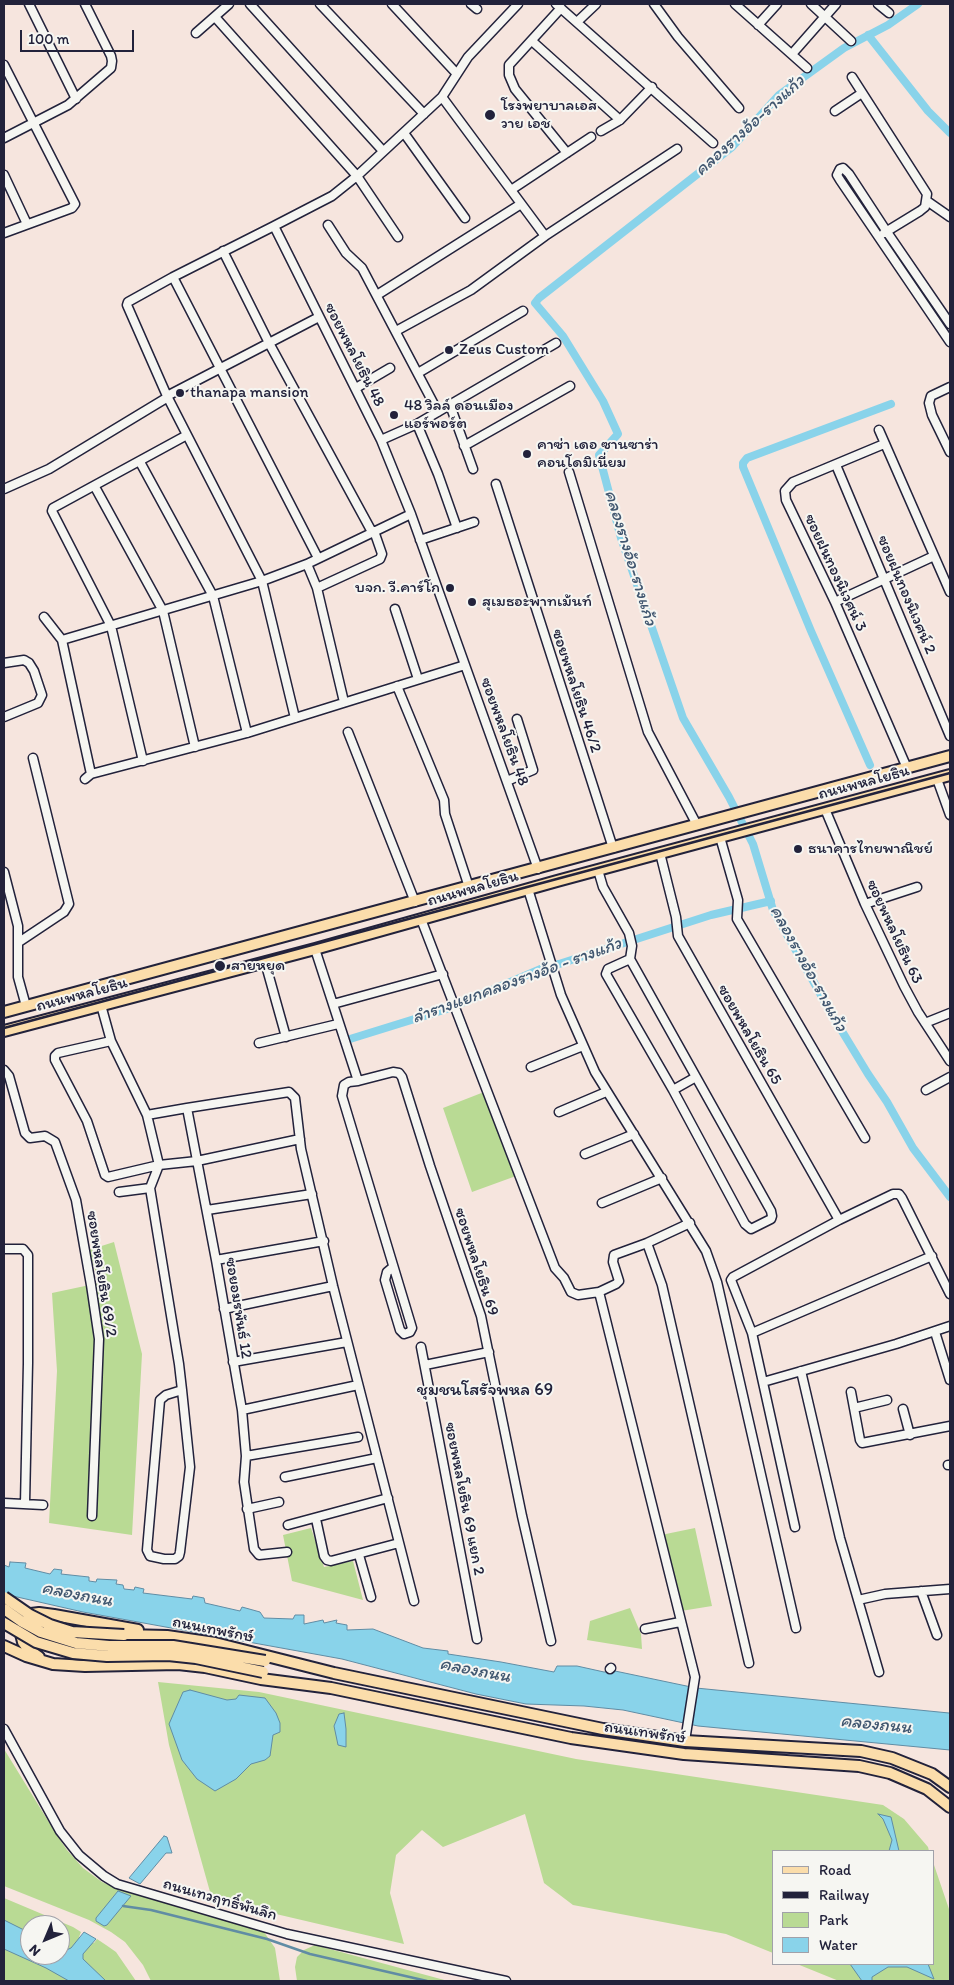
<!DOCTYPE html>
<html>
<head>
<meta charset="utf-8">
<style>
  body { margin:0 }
  #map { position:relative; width:954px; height:1985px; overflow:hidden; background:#f6e5de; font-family:Itim,sans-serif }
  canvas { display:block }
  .frame { position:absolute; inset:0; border:5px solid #22223b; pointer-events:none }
  .legend { position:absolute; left:772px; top:1850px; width:162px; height:115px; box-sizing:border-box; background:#f6f6f2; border:1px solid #a1a1a9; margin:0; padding:6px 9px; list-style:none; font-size:15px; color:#22223b }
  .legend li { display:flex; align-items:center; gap:10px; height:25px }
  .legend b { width:25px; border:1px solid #a1a1a9 }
  .north { position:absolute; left:20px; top:1915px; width:50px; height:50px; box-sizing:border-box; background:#f6f6f2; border:1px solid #a1a1a9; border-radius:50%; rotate:225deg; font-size:14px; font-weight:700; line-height:20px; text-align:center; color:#22223b }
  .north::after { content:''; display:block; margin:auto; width:18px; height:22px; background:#22223b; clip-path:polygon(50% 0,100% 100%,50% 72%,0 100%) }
  .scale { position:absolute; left:20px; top:30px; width:114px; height:22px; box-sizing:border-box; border:2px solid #22223b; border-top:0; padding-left:6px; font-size:15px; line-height:18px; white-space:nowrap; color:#22223b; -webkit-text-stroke:4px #f6f6f2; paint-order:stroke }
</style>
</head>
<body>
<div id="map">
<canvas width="954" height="1985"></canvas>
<div class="frame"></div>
<ul class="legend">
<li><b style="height:6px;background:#fbddab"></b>Road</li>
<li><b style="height:6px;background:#22223b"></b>Railway</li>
<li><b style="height:14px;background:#b9da94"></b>Park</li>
<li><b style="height:14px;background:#89d3ea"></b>Water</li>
</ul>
<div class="north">N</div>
<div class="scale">100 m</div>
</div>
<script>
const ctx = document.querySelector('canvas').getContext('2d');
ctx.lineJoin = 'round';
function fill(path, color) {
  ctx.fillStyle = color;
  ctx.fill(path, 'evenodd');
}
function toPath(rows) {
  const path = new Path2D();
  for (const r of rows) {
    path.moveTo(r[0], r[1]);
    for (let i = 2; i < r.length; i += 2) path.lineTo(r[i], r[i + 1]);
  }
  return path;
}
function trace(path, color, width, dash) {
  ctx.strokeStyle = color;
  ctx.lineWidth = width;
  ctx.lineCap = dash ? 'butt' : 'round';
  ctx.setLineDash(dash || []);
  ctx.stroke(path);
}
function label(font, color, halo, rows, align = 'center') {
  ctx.font = font + ' Itim,"Playpen Sans Thai",sans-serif';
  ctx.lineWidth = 4;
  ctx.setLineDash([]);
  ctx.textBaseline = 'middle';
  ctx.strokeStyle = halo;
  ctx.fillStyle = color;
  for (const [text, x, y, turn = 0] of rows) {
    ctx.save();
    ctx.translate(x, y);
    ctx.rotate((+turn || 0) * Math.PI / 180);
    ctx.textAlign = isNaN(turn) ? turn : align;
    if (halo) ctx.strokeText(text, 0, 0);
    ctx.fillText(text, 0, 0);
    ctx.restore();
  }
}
fill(toPath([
  [484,1092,516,1176,472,1192,443,1108],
  [114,1242,142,1354,132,1535,49,1523,57,1371,52,1293,99,1283,89,1250],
  [311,1528,324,1567,353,1561,363,1600,292,1581,283,1535],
  [695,1528,712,1606,681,1611,661,1535],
  [630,1608,641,1634,642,1649,587,1640,590,1621],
  [158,1682,259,1692,576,1759,883,1805,904,1819,928,1847,929,1851,773,1851,773,1953,726,1934,573,1905,544,1883,525,1814,443,1847,422,1830,396,1855,390,1893,404,1944,212,1899,169,1745],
  [4,1749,58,1837,67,1850,83,1868,102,1882,120,1890,264,1932,275,1948,280,1981,151,1981,143,1965,125,1942,111,1932,89,1920,4,1886],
  [933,1862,950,1912,950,1981,839,1981,797,1964,933,1964],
  [4,1898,73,1927,81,1932,79,1937,94,1943,97,1939,106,1945,116,1952,136,1981,4,1981],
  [30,1925,60,1925,60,1955,30,1955],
  [315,1945,448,1981,297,1981,295,1967,297,1957,304,1950]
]), '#b9da94');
const water = toPath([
  [10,1562,26,1563,25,1568,50,1574,54,1569,62,1570,61,1574,89,1577,89,1581,96,1582,97,1579,117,1580,116,1584,123,1585,124,1589,134,1590,135,1587,144,1589,143,1593,192,1599,193,1596,204,1598,205,1603,240,1611,242,1607,260,1612,264,1618,293,1619,295,1615,304,1615,304,1624,323,1620,324,1623,337,1620,336,1623,347,1625,347,1630,373,1629,423,1648,448,1651,448,1654,501,1662,554,1672,557,1666,577,1666,604,1672,615,1671,696,1688,949,1713,950,1714,950,1750,698,1726,623,1710,584,1706,526,1704,476,1694,342,1659,83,1612,4,1594,4,1565,9,1567,10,1562],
  [190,1690,227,1700,236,1699,239,1695,265,1698,276,1713,280,1723,280,1732,273,1735,270,1756,265,1760,251,1764,236,1779,215,1791,197,1779,182,1760,169,1724,183,1692,190,1690],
  [344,1713,346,1729,346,1747,338,1745,334,1726,339,1714,344,1713],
  [878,1814,891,1817,899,1851,889,1851,892,1840,883,1819,878,1814],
  [164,1836,167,1837,172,1853,166,1853,140,1884,129,1878,164,1836],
  [118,1891,131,1896,107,1925,104,1926,96,1921,96,1918,118,1891],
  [4,1920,30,1933,30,1955,60,1955,60,1949,64,1951,71,1948,84,1932,96,1939,83,1954,83,1959,106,1981,69,1981,46,1968,4,1949,4,1920],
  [850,1964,928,1964,934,1979,907,1967,888,1967,872,1977,872,1981,862,1981,850,1964]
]);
fill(water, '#89d3ea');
trace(water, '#608ca4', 1);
trace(toPath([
  [123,1906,151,1910,267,1939,310,1954,427,1981]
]), '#608ca4', 2.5);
trace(toPath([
  [918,4,888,25,844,48,779,95,732,147,539,298,535,303,563,336,603,401,618,434,599,455,621,538,683,718,729,797,753,844,773,910,834,1018,868,1074,887,1102,913,1148,950,1197],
  [868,35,928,111,950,133],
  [870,765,811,631,743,467,743,463,747,458,891,404],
  [350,1039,450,1008,543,968,559,964,711,915,771,901]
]), '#89d3ea', 8);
const minor = toPath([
  [29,4,76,99],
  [250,4,383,151],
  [320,4,424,114],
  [392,4,457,74],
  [471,4,477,9],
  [518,4,468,57,442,97,357,176,332,196,274,226,381,440,411,514,538,869],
  [556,4,713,143],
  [654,4,678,37,739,108],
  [735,4,807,68],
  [811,4,851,41],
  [878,4,889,13],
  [561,8,509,65,509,75,515,89,567,153],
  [215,17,357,176,398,237],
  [577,22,596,4],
  [758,25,777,4],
  [196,33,229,4],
  [532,41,620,120],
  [792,54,836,4],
  [4,65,75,204,72,208,4,233],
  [852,77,927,194,925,207,920,211,884,233],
  [442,97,545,236],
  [835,111,862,93],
  [601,131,620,120,652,87],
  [404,133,465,218],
  [4,138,68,105,111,68,112,61,111,56,85,4],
  [4,175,27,224],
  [511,190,591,137],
  [927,201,950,217],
  [328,225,346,253,362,268,438,412],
  [274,226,173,277,128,302,127,305,167,396,262,581,295,718],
  [223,251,269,343,372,532],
  [173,277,318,558],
  [377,295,521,204],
  [950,324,887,232,849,174,843,168,840,169,837,175,840,180,950,342],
  [396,331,471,290,545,236,677,149],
  [418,373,523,311],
  [950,387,931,396,929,403,932,415,950,452],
  [356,388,390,368],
  [167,396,319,317],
  [450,405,473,469],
  [417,424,438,474,457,528],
  [879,430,950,592],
  [381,440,417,424,556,343],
  [884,444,793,482,785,491,786,500,835,602,907,768],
  [464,446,570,386],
  [140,462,213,596,247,733],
  [836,465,950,736],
  [569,472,648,732,697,825],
  [496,484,613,848],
  [95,487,163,611,195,747],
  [4,489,49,469,168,397],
  [420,540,474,522],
  [307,564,317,588,344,702],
  [317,588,380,559,382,554,374,531],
  [835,602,934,556],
  [395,609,418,679],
  [44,617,62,640],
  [4,663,24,660,29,663,34,671,42,695,38,703,4,717],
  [397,686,444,800,445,814,469,887],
  [348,732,415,902],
  [143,761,111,626,52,511,53,508,187,435],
  [91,774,62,640,262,581,307,564,411,514],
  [85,779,91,774,247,733,465,665],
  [937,779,950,815],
  [507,781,533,770,517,719],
  [825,809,865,904,904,986,918,1012,950,1061],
  [720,837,738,900,737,919,865,1138],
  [660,853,676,917,678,936,839,1220],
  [598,870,603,887,629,933,632,946,630,959,771,1211,772,1216,771,1219,751,1229,745,1224,673,1090,606,974,608,969,630,959],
  [4,872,18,926,18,977,26,1006],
  [528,889,561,995,595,1072,706,1251,717,1282,796,1628],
  [865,904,917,887],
  [421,919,555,1268,564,1278,571,1292,578,1295,599,1292,616,1284,619,1281,613,1262,614,1255,647,1243,690,1223],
  [19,942,64,912,69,904,33,758],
  [315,949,358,1081,393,1072,399,1073,402,1077,430,1166,481,1316,522,1516,551,1641],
  [265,962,286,1037],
  [333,1004,443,974],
  [101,1005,111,1041,147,1115,159,1165],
  [925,1023,950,1013],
  [111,1041,58,1053,55,1056,55,1060,87,1121,105,1175,108,1177,159,1165,197,1161,300,1139],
  [259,1043,338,1024],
  [531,1067,583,1046],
  [4,1070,9,1076,25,1133,30,1138,45,1136,55,1142,76,1200,91,1285,99,1339,92,1516],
  [358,1081,349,1082,344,1085,342,1096,412,1328,410,1332,404,1334,400,1330,385,1280,387,1272,393,1267],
  [673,1090,696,1077],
  [926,1090,950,1077],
  [187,1108,289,1092,295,1098,301,1149,333,1286,414,1601],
  [559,1112,606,1092],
  [147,1115,187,1108,216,1260,242,1410,246,1456,244,1482,254,1549,259,1555,287,1552],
  [585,1154,634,1134],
  [159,1165,150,1188,179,1364,182,1390,190,1467,180,1552,179,1556,175,1559,164,1559,150,1556,147,1550,160,1400,166,1395,182,1390],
  [119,1192,150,1188],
  [602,1203,662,1178],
  [207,1210,312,1194],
  [647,1243,662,1285,749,1663],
  [4,1249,23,1249,28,1255,28,1363,25,1504],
  [216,1260,324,1241],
  [599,1292,695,1677,685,1741],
  [224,1309,333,1286],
  [935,1332,950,1380],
  [752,1333,932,1256],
  [421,1347,477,1639],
  [233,1362,347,1342],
  [425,1365,489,1352],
  [801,1371,840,1538,879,1672],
  [763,1382,896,1344,950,1326],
  [851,1392,860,1440,862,1443,950,1426],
  [854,1408,887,1400],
  [903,1409,910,1435],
  [242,1410,358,1385],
  [246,1456,358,1437],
  [948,1465,950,1465],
  [285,1477,377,1458],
  [4,1503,43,1505],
  [247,1509,279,1502],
  [316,1519,324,1556,327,1560,331,1561,399,1543],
  [288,1525,388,1498],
  [795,1527,752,1333,731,1280,733,1277,839,1220,893,1194,899,1194,902,1198,950,1294],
  [359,1555,371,1597],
  [921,1591,937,1635],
  [858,1600,885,1594,950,1589],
  [645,1629,680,1622],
  [610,1669,611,1668],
  [4,1729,60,1831,79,1855,104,1876,117,1884,287,1934,506,1981]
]);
const major = toPath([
  [4,1012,950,756],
  [4,1031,315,949,557,881,950,775],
  [124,1635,167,1636,215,1643,334,1673,603,1729,685,1741,861,1751,892,1758,932,1774,950,1787],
  [4,1646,26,1656,53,1664,85,1666,178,1664,205,1667,261,1679,331,1688,571,1738,684,1754,859,1766,890,1773,927,1789,950,1807],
  [39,1657,29,1650,23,1642,20,1630,25,1618,31,1614,39,1613,54,1615,138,1630]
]);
trace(minor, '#22223b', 11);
trace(major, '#22223b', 14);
trace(minor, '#f6f6f2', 8);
trace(major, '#fbddab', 10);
trace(toPath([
  [4,1028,950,773]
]), '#22223b', 2.5);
const majorBridge = toPath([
  [4,1597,30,1615,50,1625,72,1632,124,1635],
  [4,1609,21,1621,41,1632,76,1643,109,1646,173,1646,265,1661],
  [4,1623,36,1642,73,1653,107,1656,168,1655,196,1658,263,1672]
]);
trace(majorBridge, '#22223b', 14, []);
trace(majorBridge, '#fbddab', 10);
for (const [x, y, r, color] of [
  [490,115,6,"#22223b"],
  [449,350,5,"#22223b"],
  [180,393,5,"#22223b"],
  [394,415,5,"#22223b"],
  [527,454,5,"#22223b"],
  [450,588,5,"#22223b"],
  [472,602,5,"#22223b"],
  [798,849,5,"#22223b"],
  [220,966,6,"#22223b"]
]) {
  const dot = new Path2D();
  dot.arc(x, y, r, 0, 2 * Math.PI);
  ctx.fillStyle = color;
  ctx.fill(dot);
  trace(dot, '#f6f6f2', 2);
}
label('16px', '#22223b', '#f6f6f2', [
  ["โรงพยาบาลเอส",501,106],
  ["วาย เอช",501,124],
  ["Zeus Custom",459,350],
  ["thanapa mansion",190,393],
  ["48 วิลล์ ดอนเมือง",404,406],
  ["แอร์พอร์ต",404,424],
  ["คาซ่า เดอ ซานซาร่า",537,445],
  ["คอนโดมิเนี่ยม",537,463],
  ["บจก. วี.คาร์โก",440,588,"right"],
  ["สุเมธอะพาทเม้นท์",482,602],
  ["ธนาคารไทยพาณิชย์",808,849],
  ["สายหยุด",231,966]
], 'left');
label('16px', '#22223b', '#f6f6f2', [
  ["ซอยพหลโยธิน 48",354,355,63],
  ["ซอยฝนทองนิเวศน์ 3",835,573,65],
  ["ซอยฝนทองนิเวศน์ 2",906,595,67],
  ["ซอยพหลโยธิน 46/2",576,691,72],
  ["ซอยพหลโยธิน 48",504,732,70],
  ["ถนนพหลโยธิน",864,783,-15],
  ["ถนนพหลโยธิน",473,889,-16],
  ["ซอยพหลโยธิน 63",894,932,65],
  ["ถนนพหลโยธิน",82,995,-15],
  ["ซอยพหลโยธิน 65",749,1035,60],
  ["ซอยพหลโยธิน 69",476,1262,72],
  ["ซอยพหลโยธิน 69/2",101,1274,81],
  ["ซอยอมรพันธ์ 12",238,1308,81],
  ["ซอยพหลโยธิน 69 แยก 2",464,1499,79],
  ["ถนนเทพรักษ์",213,1630,11],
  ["ถนนเทพรักษ์",645,1733,8],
  ["ถนนเทวฤทธิ์พันลึก",220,1900,16]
]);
label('italic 18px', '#415770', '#f6f6f2', [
  ["คลองรางอ้อ-รางแก้ว",750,126,-42],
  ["คลองรางอ้อ-รางแก้ว",630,558,73],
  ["คลองรางอ้อ-รางแก้ว",808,969,61],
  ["ลำรางแยกคลองรางอ้อ - รางแก้ว",517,981,-20],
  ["คลองถนน",77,1595,11],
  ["คลองถนน",475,1671,11],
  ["คลองถนน",876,1725,6]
]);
label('18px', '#22223b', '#f6f6f2', [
  ["ชุมชนโสรัจพหล 69",485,1390]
]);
</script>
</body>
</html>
